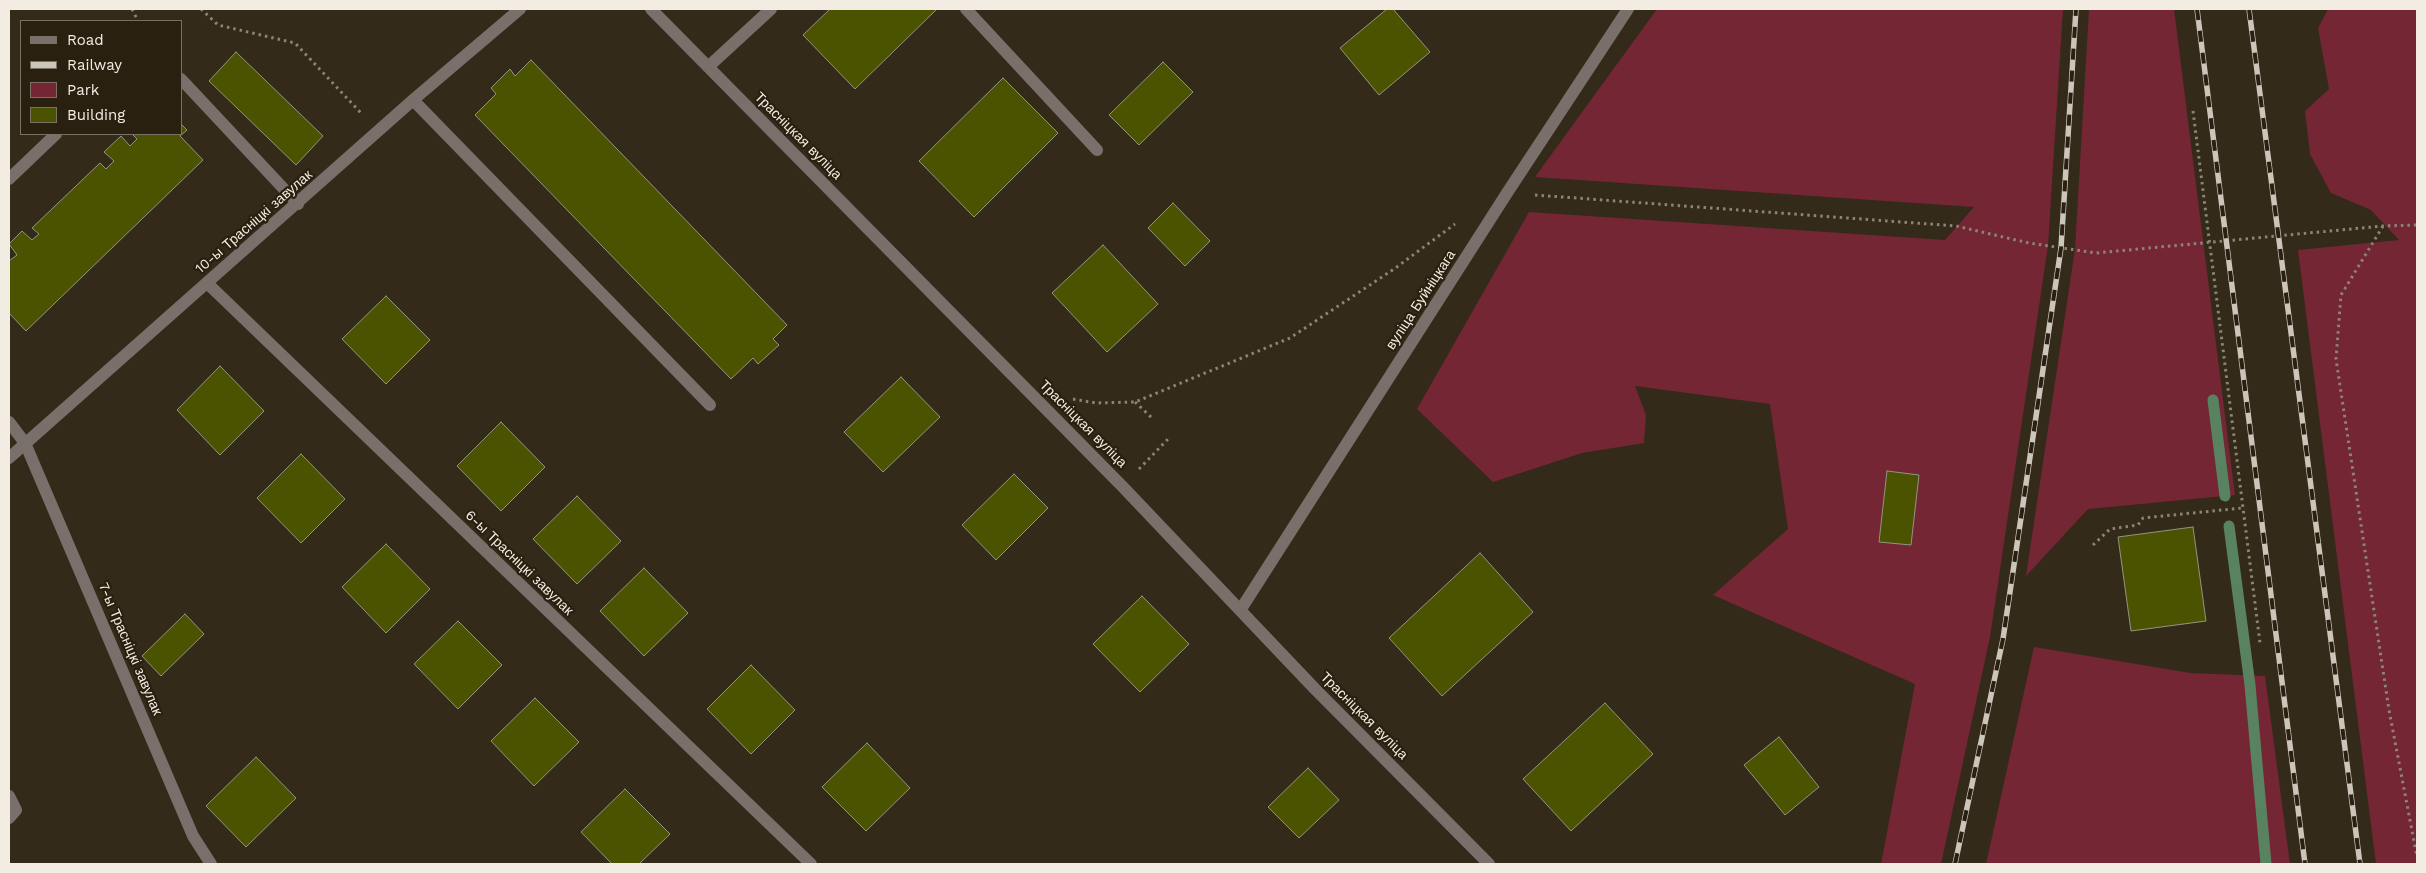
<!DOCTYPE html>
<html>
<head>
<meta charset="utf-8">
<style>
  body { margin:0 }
  #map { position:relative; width:2426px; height:873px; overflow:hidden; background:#332a19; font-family:"Work Sans",sans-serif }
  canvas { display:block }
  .frame { position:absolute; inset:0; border:10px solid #f2ece2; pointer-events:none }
  .legend { position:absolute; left:20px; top:20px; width:162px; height:115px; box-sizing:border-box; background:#292010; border:1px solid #797264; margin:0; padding:6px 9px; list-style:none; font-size:15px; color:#f2ece2 }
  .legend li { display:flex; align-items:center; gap:10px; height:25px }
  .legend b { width:25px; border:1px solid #797264 }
</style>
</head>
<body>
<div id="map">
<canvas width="2426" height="873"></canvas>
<div class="frame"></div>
<ul class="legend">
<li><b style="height:6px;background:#796f6b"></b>Road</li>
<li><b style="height:6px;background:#ccc5ba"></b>Railway</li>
<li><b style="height:14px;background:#742635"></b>Park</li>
<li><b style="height:14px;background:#4c5300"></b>Building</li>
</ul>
</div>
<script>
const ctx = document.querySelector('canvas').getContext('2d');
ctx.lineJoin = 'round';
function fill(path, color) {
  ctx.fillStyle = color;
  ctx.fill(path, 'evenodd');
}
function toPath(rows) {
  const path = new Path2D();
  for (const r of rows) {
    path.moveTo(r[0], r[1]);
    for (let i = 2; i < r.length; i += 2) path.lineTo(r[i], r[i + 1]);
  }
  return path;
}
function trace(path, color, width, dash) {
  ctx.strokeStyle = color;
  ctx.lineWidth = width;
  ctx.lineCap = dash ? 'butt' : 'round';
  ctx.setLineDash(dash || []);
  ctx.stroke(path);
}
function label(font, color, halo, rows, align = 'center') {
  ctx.font = font + ' "Work Sans",sans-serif';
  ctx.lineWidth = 4.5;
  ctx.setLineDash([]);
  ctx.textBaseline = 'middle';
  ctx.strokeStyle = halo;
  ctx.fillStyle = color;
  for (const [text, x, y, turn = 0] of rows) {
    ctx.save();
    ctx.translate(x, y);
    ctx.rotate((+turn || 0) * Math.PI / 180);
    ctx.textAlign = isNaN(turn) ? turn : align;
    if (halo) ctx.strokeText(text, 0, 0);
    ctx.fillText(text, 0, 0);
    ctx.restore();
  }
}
fill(toPath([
  [1657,9,2063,9,2048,246,1990,637,1941,864,1881,864,1915,684,1713,595,1788,529,1770,404,1635,386,1646,415,1644,443,1582,453,1493,482,1417,409,1529,212,1945,240,1974,207,1535,177],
  [1887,471,1919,475,1910,545,1879,541],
  [2089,9,2174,9,2235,495,2088,509,2026,576,2075,249],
  [2328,9,2417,9,2417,864,2376,864,2298,250,2399,240,2371,210,2331,193,2310,154,2305,111,2329,89,2318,28],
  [2034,647,2190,673,2265,676,2290,864,1986,864]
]), '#742635');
trace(toPath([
  [2213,400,2225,496],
  [2229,526,2250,685,2266,864]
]), '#598260', 11);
const building = toPath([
  [830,9,935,9,936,10,855,89,803,35,830,9],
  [1387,9,1393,9,1430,52,1379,95,1340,48,1387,9],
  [236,52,323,136,296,165,209,81,236,52],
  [531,60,787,325,773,339,779,345,758,364,753,358,731,379,475,115,496,94,491,88,510,69,515,76,531,60],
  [1163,62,1193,92,1139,145,1109,115,1163,62],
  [1003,78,1058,133,974,217,919,161,1003,78],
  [181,124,187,130,180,136,203,160,26,331,9,313,9,261,17,255,9,244,22,231,32,240,39,234,32,228,100,163,106,169,114,161,104,152,121,136,130,146,137,139,132,134,181,134,181,124],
  [1173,203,1210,241,1185,266,1148,228,1173,203],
  [1103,245,1158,304,1107,352,1052,293,1103,245],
  [386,296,430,340,386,384,342,339,386,296],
  [220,366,264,411,220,455,177,410,220,366],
  [901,377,940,417,883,472,844,432,901,377],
  [501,422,545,467,501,511,457,466,501,422],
  [301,454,345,499,301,543,257,498,301,454],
  [1887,471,1919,475,1911,545,1879,542,1887,471],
  [1014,474,1048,508,996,560,962,525,1014,474],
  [577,496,621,541,577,584,533,539,577,496],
  [2193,527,2206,621,2131,631,2118,537,2193,527],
  [386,544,430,589,386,633,342,587,386,544],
  [1480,553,1533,612,1442,696,1389,638,1480,553],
  [644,568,688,613,644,656,600,611,644,568],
  [1142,596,1189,644,1140,692,1093,644,1142,596],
  [185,614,204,634,161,676,142,656,185,614],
  [458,621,502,665,458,709,414,664,458,621],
  [751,665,795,710,751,754,707,709,751,665],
  [535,698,579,742,534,786,491,741,535,698],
  [1605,703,1653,754,1571,831,1523,779,1605,703],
  [1779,737,1819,787,1785,815,1744,765,1779,737],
  [867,743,910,788,866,831,822,787,867,743],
  [256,757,296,798,246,847,206,806,256,757],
  [1308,768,1339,800,1299,838,1268,807,1308,768],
  [625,789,670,834,639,864,612,864,581,832,625,789]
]);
fill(building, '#4c5300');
trace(building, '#929681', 1);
trace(toPath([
  [132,9,138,21],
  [201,9,218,25,295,43,361,113],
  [2193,111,2260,643],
  [1535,195,1956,226,2029,243,2096,253,2383,226,2417,225],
  [2383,226,2341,295,2336,359,2389,710,2417,857],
  [1073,399,1096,403,1135,402,1290,338,1394,269,1455,224],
  [1135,402,1152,418],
  [1139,469,1170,437],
  [2093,545,2110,529,2138,525,2143,518,2242,508]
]), '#8c8577', 3, [2.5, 4]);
trace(toPath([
  [651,9,1122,486,1315,689,1489,864],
  [966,9,1097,150],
  [708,67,771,9],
  [181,79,298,204],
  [413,100,710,405],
  [9,179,56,134],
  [207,283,811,864],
  [9,422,25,443,193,836,211,864],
  [9,458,413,100,520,9],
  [1241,609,1507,193,1628,9],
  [9,796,16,810,9,818]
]), '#796f6b', 12);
const rail = toPath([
  [2197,9,2305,864],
  [2249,9,2360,864],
  [1955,864,2003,639,2061,248,2076,9]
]);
trace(rail, '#ccc5ba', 5.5);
trace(rail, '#292010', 4, [11]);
label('14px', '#f2ece2', '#292010', [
  ["Трасніцкая вуліца",798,136,45],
  ["10-ы Трасніцкі завулак",254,222,-41],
  ["вуліца Буйніцкага",1421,300,-57],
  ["Трасніцкая вуліца",1083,424,45],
  ["6-ы Трасніцкі завулак",519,563,44],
  ["7-ы Трасніцкі завулак",130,649,67],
  ["Трасніцкая вуліца",1364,716,45]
]);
</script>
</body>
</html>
